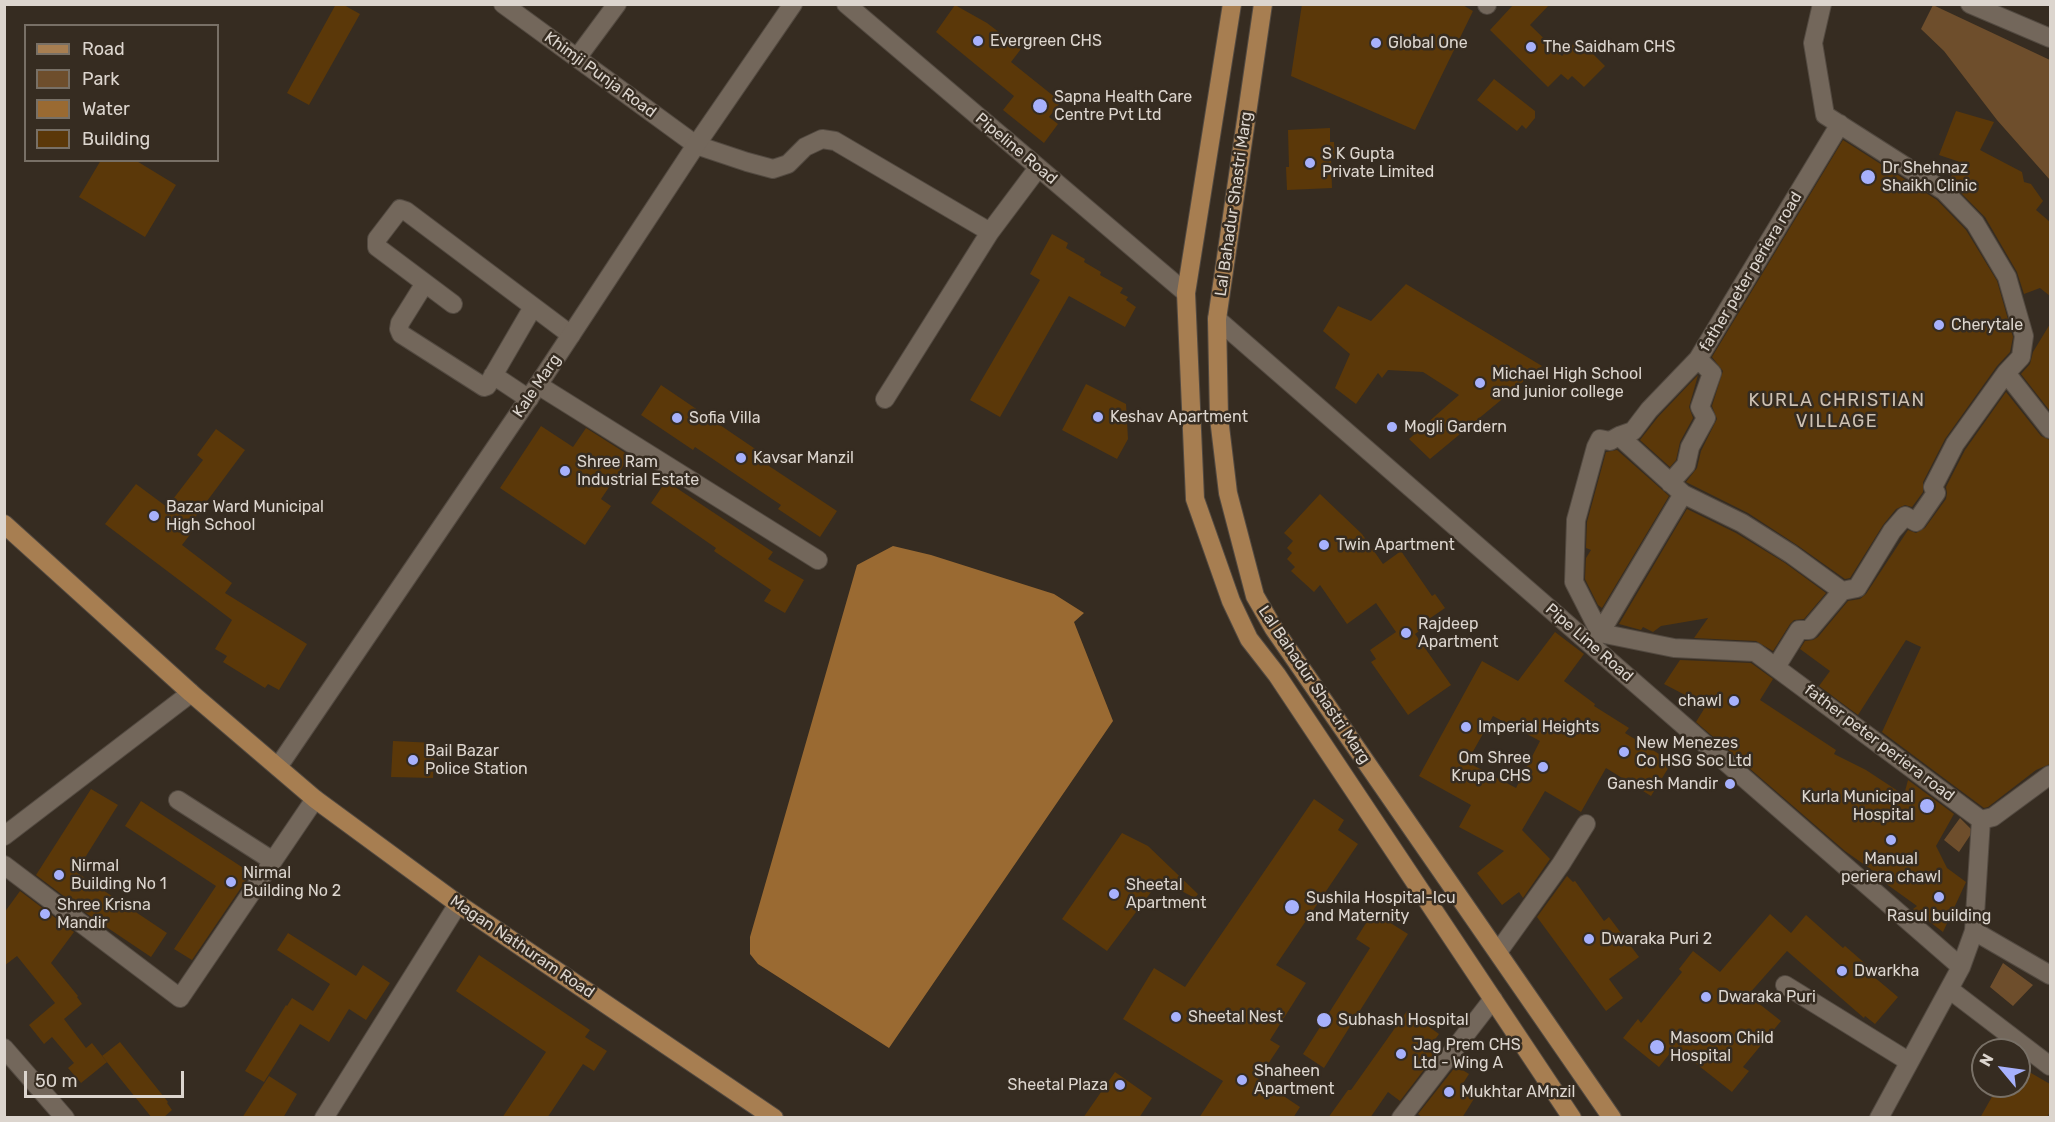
<!DOCTYPE html>
<html>
<head>
<meta charset="utf-8">
<style>
  body { margin:0 }
  #map { position:relative; width:2055px; height:1122px; overflow:hidden; background:#362c21; font-family:Rubik,sans-serif }
  canvas { display:block }
  .frame { position:absolute; inset:0; border:6px solid #dcd5ce; pointer-events:none }
  .legend { position:absolute; left:24px; top:24px; width:195px; height:138px; box-sizing:border-box; background:#362c21; border:2px solid #787066; margin:0; padding:8px 10px; list-style:none; font-size:18px; color:#dcd5ce }
  .legend li { display:flex; align-items:center; gap:12px; height:30px }
  .legend b { width:30px; border:2px solid #787066 }
  .north { position:absolute; left:1971px; top:1038px; width:60px; height:60px; box-sizing:border-box; background:#362c21; border:2px solid #787066; border-radius:50%; rotate:299deg; font-size:16px; font-weight:700; line-height:24px; text-align:center; color:#dcd5ce }
  .north::after { content:''; display:block; margin:auto; width:21px; height:27px; background:#a7b1fc; clip-path:polygon(50% 0,100% 100%,50% 72%,0 100%) }
  .scale { position:absolute; left:24px; top:1071px; width:160px; height:27px; box-sizing:border-box; border:3px solid #dcd5ce; border-top:0; padding-left:8px; font-size:18px; line-height:21px; white-space:nowrap; color:#dcd5ce; -webkit-text-stroke:4px #362c21; paint-order:stroke }
</style>
</head>
<body>
<div id="map">
<canvas width="2055" height="1122"></canvas>
<div class="frame"></div>
<ul class="legend">
<li><b style="height:8px;background:#a77e51"></b>Road</li>
<li><b style="height:16px;background:#6e4e2c"></b>Park</li>
<li><b style="height:16px;background:#9a6a32"></b>Water</li>
<li><b style="height:16px;background:#5b3809"></b>Building</li>
</ul>
<div class="north">N</div>
<div class="scale">50 m</div>
</div>
<script>
const ctx = document.querySelector('canvas').getContext('2d');
ctx.lineJoin = 'round';
function fill(path, color) {
  ctx.fillStyle = color;
  ctx.fill(path, 'evenodd');
}
function toPath(rows) {
  const path = new Path2D();
  for (const r of rows) {
    path.moveTo(r[0], r[1]);
    for (let i = 2; i < r.length; i += 2) path.lineTo(r[i], r[i + 1]);
  }
  return path;
}
function trace(path, color, width, dash) {
  ctx.strokeStyle = color;
  ctx.lineWidth = width;
  ctx.lineCap = dash ? 'butt' : 'round';
  ctx.setLineDash(dash || []);
  ctx.stroke(path);
}
function label(font, color, halo, rows, align = 'center') {
  ctx.font = font + ' Rubik,sans-serif';
  ctx.lineWidth = 5;
  ctx.setLineDash([]);
  ctx.textBaseline = 'middle';
  ctx.strokeStyle = halo;
  ctx.fillStyle = color;
  for (const [text, x, y, turn = 0] of rows) {
    ctx.save();
    ctx.translate(x, y);
    ctx.rotate((+turn || 0) * Math.PI / 180);
    ctx.textAlign = isNaN(turn) ? turn : align;
    if (halo) ctx.strokeText(text, 0, 0);
    ctx.fillText(text, 0, 0);
    ctx.restore();
  }
}
fill(toPath([
  [1933,5,2050,60,2050,180,1997,120,1944,51,1921,29],
  [1960,818,1973,831,1959,852,1944,840],
  [2003,963,2033,985,2013,1006,1990,987]
]), '#6e4e2c');
fill(toPath([
  [893,546,931,555,1054,594,1084,613,1074,622,1113,721,889,1048,758,964,750,954,750,937,857,565]
]), '#9a6a32');
fill(toPath([
  [336,4,342,4,360,14,309,105,287,93],
  [1302,4,1461,4,1473,11,1415,130,1291,76],
  [1514,4,1550,4,1530,25,1562,56,1578,39,1605,66,1584,87,1572,76,1568,80,1561,74,1548,87,1490,30],
  [955,5,987,23,1021,49,1011,62,1061,102,1049,117,1058,124,1044,143,1003,110,1014,96,936,32],
  [1494,79,1535,111,1535,118,1526,129,1522,125,1517,131,1477,100],
  [1956,111,1994,122,1980,150,2022,172,2024,182,2031,184,2043,201,2036,210,2050,222,2050,296,2040,288,2024,294,2017,272,1985,217,1948,180,1963,163,1939,155],
  [1330,128,1330,142,1334,142,1335,158,1331,159,1332,188,1287,190,1286,167,1289,167,1288,130],
  [1843,140,1937,200,1966,230,1997,281,2013,337,2010,352,1997,366,1945,439,1923,482,1923,492,1912,507,1905,505,1896,509,1883,525,1850,578,1845,579,1797,545,1748,513,1686,482,1697,468,1701,451,1717,419,1712,406,1723,371,1712,357],
  [101,160,135,160,176,185,145,237,79,197],
  [1052,234,1068,243,1066,248,1085,259,1084,262,1101,272,1100,275,1123,288,1120,293,1128,297,1126,300,1136,307,1125,327,1069,296,1000,417,970,400,1040,280,1030,274],
  [1406,284,1542,366,1430,459,1409,439,1459,395,1423,372,1388,370,1382,378,1378,373,1356,404,1335,388,1350,354,1323,331,1338,306,1371,321],
  [2050,324,2050,411,2021,374,2030,364,2033,352],
  [1698,375,1689,407,1693,418,1680,442,1676,460,1670,467,1640,440,1658,417],
  [1086,384,1126,404,1128,439,1117,459,1062,430],
  [661,385,773,461,769,466,837,511,820,537,778,509,781,505,695,447,693,450,641,415],
  [2006,392,2041,436,2050,440,2050,764,2036,770,1988,807,1984,808,1882,732,1921,647,1906,640,1858,715,1819,686,1830,671,1800,649,1805,641,1813,640,1818,637,1848,601,1860,599,1866,594,1908,530,1916,533,1925,528,1946,499,1947,493,1946,487,1965,450],
  [541,426,573,447,586,428,630,456,601,499,611,506,585,545,500,488],
  [216,429,245,450,190,524,195,528,182,545,232,583,225,593,307,644,279,690,268,684,265,688,223,662,227,656,215,649,232,620,105,524,136,484,167,507,203,460,197,455],
  [1617,450,1669,496,1602,608,1598,605,1585,579,1586,558,1591,550,1586,548,1587,522,1606,452],
  [666,481,773,552,768,559,804,580,785,613,764,601,771,590,714,551,716,548,651,503],
  [1320,494,1362,534,1383,564,1401,551,1432,596,1435,594,1445,608,1429,619,1431,622,1415,634,1451,685,1408,715,1371,662,1376,659,1370,650,1396,632,1376,603,1347,624,1320,585,1314,592,1291,571,1295,567,1287,559,1292,553,1287,548,1293,541,1284,533],
  [1687,509,1736,533,1785,563,1826,593,1804,619,1794,620,1790,624,1773,651,1756,641,1694,638,1708,618,1661,626,1653,632,1643,627,1641,630,1619,624],
  [1555,632,1584,654,1564,681,1595,704,1594,706,1629,728,1625,733,1672,762,1651,796,1606,768,1581,812,1545,791,1522,830,1550,859,1523,898,1519,892,1502,905,1477,873,1504,851,1459,827,1471,805,1419,776,1482,661,1518,681],
  [1493,716,1540,741,1516,788,1467,762],
  [1680,660,1751,663,1773,679,1760,700,1836,750,1834,754,1866,770,1904,795,1908,780,1954,814,1936,846,1947,868,1966,882,1943,932,1913,909,1917,906,1874,875,1876,873,1845,851,1696,722,1704,709,1685,701,1687,696,1664,684],
  [393,741,435,743,433,778,391,777],
  [91,789,118,805,76,872,167,933,151,957,90,916,36,875],
  [1314,799,1344,820,1338,830,1358,844,1276,965,1306,983,1270,1040,1280,1046,1258,1079,1300,1107,1293,1118,1199,1118,1223,1081,1123,1019,1154,968,1185,987],
  [141,801,251,873,192,960,174,949,216,886,125,826],
  [1122,833,1148,846,1198,894,1195,898,1160,880,1107,951,1062,919],
  [1567,876,1573,882,1575,881,1604,921,1609,917,1639,957,1609,979,1623,998,1606,1011,1537,917],
  [20,891,74,932,51,963,78,996,77,997,82,1004,64,1019,86,1048,92,1043,107,1062,81,1083,68,1068,74,1063,52,1037,44,1044,29,1025,55,1003,17,956,4,966,4,913],
  [1373,912,1408,934,1324,1068,1303,1054,1370,948,1356,939],
  [1770,914,1791,933,1806,915,1843,948,1845,946,1876,973,1873,976,1898,997,1875,1024,1865,1016,1864,1018,1787,951,1748,995,1781,1021,1743,1067,1749,1071,1732,1092,1675,1047,1659,1067,1623,1038,1638,1019,1641,1023,1682,972,1679,969,1693,951,1720,972],
  [288,933,356,976,363,965,390,983,366,1020,349,1009,329,1042,300,1024,264,1082,245,1071,286,1005,287,1006,292,998,313,1011,330,984,277,950],
  [479,955,590,1030,585,1037,607,1051,594,1071,583,1064,547,1118,502,1118,546,1052,456,991],
  [1407,1011,1439,1034,1428,1049,1436,1054,1400,1101,1388,1092,1370,1118,1328,1118,1348,1090,1351,1090],
  [120,1042,168,1102,167,1103,172,1110,163,1118,152,1118,102,1056],
  [1456,1066,1469,1074,1460,1088,1475,1097,1462,1118,1423,1118,1418,1114],
  [2019,1066,2050,1084,2050,1111,2047,1118,1980,1118,1998,1086,2019,1086],
  [1115,1072,1152,1098,1139,1118,1083,1118],
  [269,1076,297,1094,283,1118,242,1118]
]), '#5b3809');
const street = toPath([
  [503,4,696,145,747,162,773,169,788,164,805,147,822,139,835,141,990,232],
  [846,4,1186,293],
  [1822,4,1813,43,1825,115,1944,191,1975,223,2007,277,2024,336,2021,357,2006,373,2050,429],
  [1487,5,1487,4],
  [577,58,617,4],
  [425,283,400,323,399,329,401,334,484,387,487,386,533,307],
  [453,304,377,247,377,239,400,209,406,211,571,335],
  [1217,319,1961,967],
  [493,375,529,399],
  [538,385,818,560],
  [885,399,990,232,1038,168],
  [1619,436,1633,431,1649,410,1698,359,1840,124],
  [1670,483,1686,465,1690,447,1706,418,1700,407,1712,373,1698,359],
  [1683,494,1742,523,1791,554,1842,591,1809,630,1799,630,1776,667],
  [1842,591,1857,588,1892,531,1905,516,1916,522,1936,493,1933,487,1955,444,2006,373],
  [1600,633,1574,582,1576,520,1596,447,1600,439,1610,441,1619,436,1683,494,1600,633,1674,648,1755,652,1981,820],
  [178,800,273,861],
  [4,836,191,693],
  [4,865,180,998,315,799],
  [1974,931,2050,975],
  [1498,952,1561,864,1586,824],
  [1785,985,1908,1061],
  [1949,989,2050,1066],
  [4,1048,65,1118],
  [324,1118,458,904],
  [1401,1118,1493,999],
  [1879,1118,1961,967,1974,931,1981,820,1993,817,2050,775]
]);
const secondary = toPath([
  [1970,4,2050,38],
  [278,767,538,385,696,145,793,4]
]);
const primary = toPath([
  [1232,4,1186,293,1195,499,1231,601,1249,639,1277,675,1572,1118],
  [1263,4,1217,319,1219,418,1228,493,1255,596,1274,629,1612,1118],
  [4,524,191,693,315,799,458,904,774,1118]
]);
trace(street, '#534a41', 20);
trace(secondary, '#534a41', 20);
trace(primary, '#534a41', 20);
trace(street, '#73675b', 18);
trace(secondary, '#73675b', 18);
trace(primary, '#a77e51', 18);
for (const [x, y, r, color] of [
  [978,41,6,"#a7b1fc"],
  [1376,43,6,"#a7b1fc"],
  [1531,47,6,"#a7b1fc"],
  [1040,106,8,"#a7b1fc"],
  [1310,163,6,"#a7b1fc"],
  [1868,177,8,"#a7b1fc"],
  [1939,325,6,"#a7b1fc"],
  [1480,383,6,"#a7b1fc"],
  [1098,417,6,"#a7b1fc"],
  [677,418,6,"#a7b1fc"],
  [1392,427,6,"#a7b1fc"],
  [741,458,6,"#a7b1fc"],
  [565,471,6,"#a7b1fc"],
  [154,516,6,"#a7b1fc"],
  [1324,545,6,"#a7b1fc"],
  [1406,633,6,"#a7b1fc"],
  [1734,701,6,"#a7b1fc"],
  [1466,727,6,"#a7b1fc"],
  [1624,752,6,"#a7b1fc"],
  [413,760,6,"#a7b1fc"],
  [1543,767,6,"#a7b1fc"],
  [1730,784,6,"#a7b1fc"],
  [1927,806,8,"#a7b1fc"],
  [1891,840,6,"#a7b1fc"],
  [59,875,6,"#a7b1fc"],
  [231,882,6,"#a7b1fc"],
  [1114,894,6,"#a7b1fc"],
  [1939,897,6,"#a7b1fc"],
  [1292,907,8,"#a7b1fc"],
  [45,914,6,"#a7b1fc"],
  [1589,939,6,"#a7b1fc"],
  [1842,971,6,"#a7b1fc"],
  [1706,997,6,"#a7b1fc"],
  [1176,1017,6,"#a7b1fc"],
  [1324,1020,8,"#a7b1fc"],
  [1657,1047,8,"#a7b1fc"],
  [1401,1054,6,"#a7b1fc"],
  [1242,1080,6,"#a7b1fc"],
  [1120,1085,6,"#a7b1fc"],
  [1449,1092,6,"#a7b1fc"]
]) {
  const dot = new Path2D();
  dot.arc(x, y, r, 0, 2 * Math.PI);
  ctx.fillStyle = color;
  ctx.fill(dot);
  trace(dot, '#362c21', 2);
}
label('16px', '#dcd5ce', '#362c21', [
  ["Evergreen CHS",990,41],
  ["Global One",1388,43],
  ["The Saidham CHS",1543,47],
  ["Sapna Health Care",1054,97],
  ["Centre Pvt Ltd",1054,115],
  ["S K Gupta",1322,154],
  ["Private Limited",1322,172],
  ["Dr Shehnaz",1882,168],
  ["Shaikh Clinic",1882,186],
  ["Cherytale",1951,325],
  ["Michael High School",1492,374],
  ["and junior college",1492,392],
  ["Keshav Apartment",1110,417],
  ["Sofia Villa",689,418],
  ["Mogli Gardern",1404,427],
  ["Kavsar Manzil",753,458],
  ["Shree Ram",577,462],
  ["Industrial Estate",577,480],
  ["Bazar Ward Municipal",166,507],
  ["High School",166,525],
  ["Twin Apartment",1336,545],
  ["Rajdeep",1418,624],
  ["Apartment",1418,642],
  ["chawl",1722,701,"right"],
  ["Imperial Heights",1478,727],
  ["New Menezes",1636,743],
  ["Co HSG Soc Ltd",1636,761],
  ["Bail Bazar",425,751],
  ["Police Station",425,769],
  ["Om Shree",1531,758,"right"],
  ["Krupa CHS",1531,776,"right"],
  ["Ganesh Mandir",1718,784,"right"],
  ["Kurla Municipal",1914,797,"right"],
  ["Hospital",1914,815,"right"],
  ["Manual",1891,859,"center"],
  ["periera chawl",1891,877,"center"],
  ["Nirmal",71,866],
  ["Building No 1",71,884],
  ["Nirmal",243,873],
  ["Building No 2",243,891],
  ["Sheetal",1126,885],
  ["Apartment",1126,903],
  ["Sushila Hospital-Icu",1306,898],
  ["and Maternity",1306,916],
  ["Shree Krisna",57,905],
  ["Mandir",57,923],
  ["Rasul building",1939,916,"center"],
  ["Dwaraka Puri 2",1601,939],
  ["Dwarkha",1854,971],
  ["Dwaraka Puri",1718,997],
  ["Sheetal Nest",1188,1017],
  ["Subhash Hospital",1338,1020],
  ["Masoom Child",1670,1038],
  ["Hospital",1670,1056],
  ["Jag Prem CHS",1413,1045],
  ["Ltd - Wing A",1413,1063],
  ["Shaheen",1254,1071],
  ["Apartment",1254,1089],
  ["Sheetal Plaza",1108,1085,"right"],
  ["Mukhtar AMnzil",1461,1092]
], 'left');
label('16px', '#dcd5ce', '#362c21', [
  ["Khimji Punja Road",600,75,36],
  ["Pipeline Road",1016,149,40],
  ["Lal Bahadur Shastri Marg",1234,204,-82],
  ["father peter periera road",1751,272,-59],
  ["Kale Marg",537,386,-56],
  ["Pipe Line Road",1589,643,41],
  ["Lal Bahadur Shastri Marg",1314,685,56],
  ["father peter periera road",1879,743,37],
  ["Magan Nathuram Road",522,947,34]
]);
ctx.letterSpacing = '1.5px';
label('18px', '#cec1b3', '#362c21', [
  ["KURLA CHRISTIAN",1837,401],
  ["VILLAGE",1837,422]
]);
ctx.letterSpacing = '0px';
</script>
</body>
</html>
